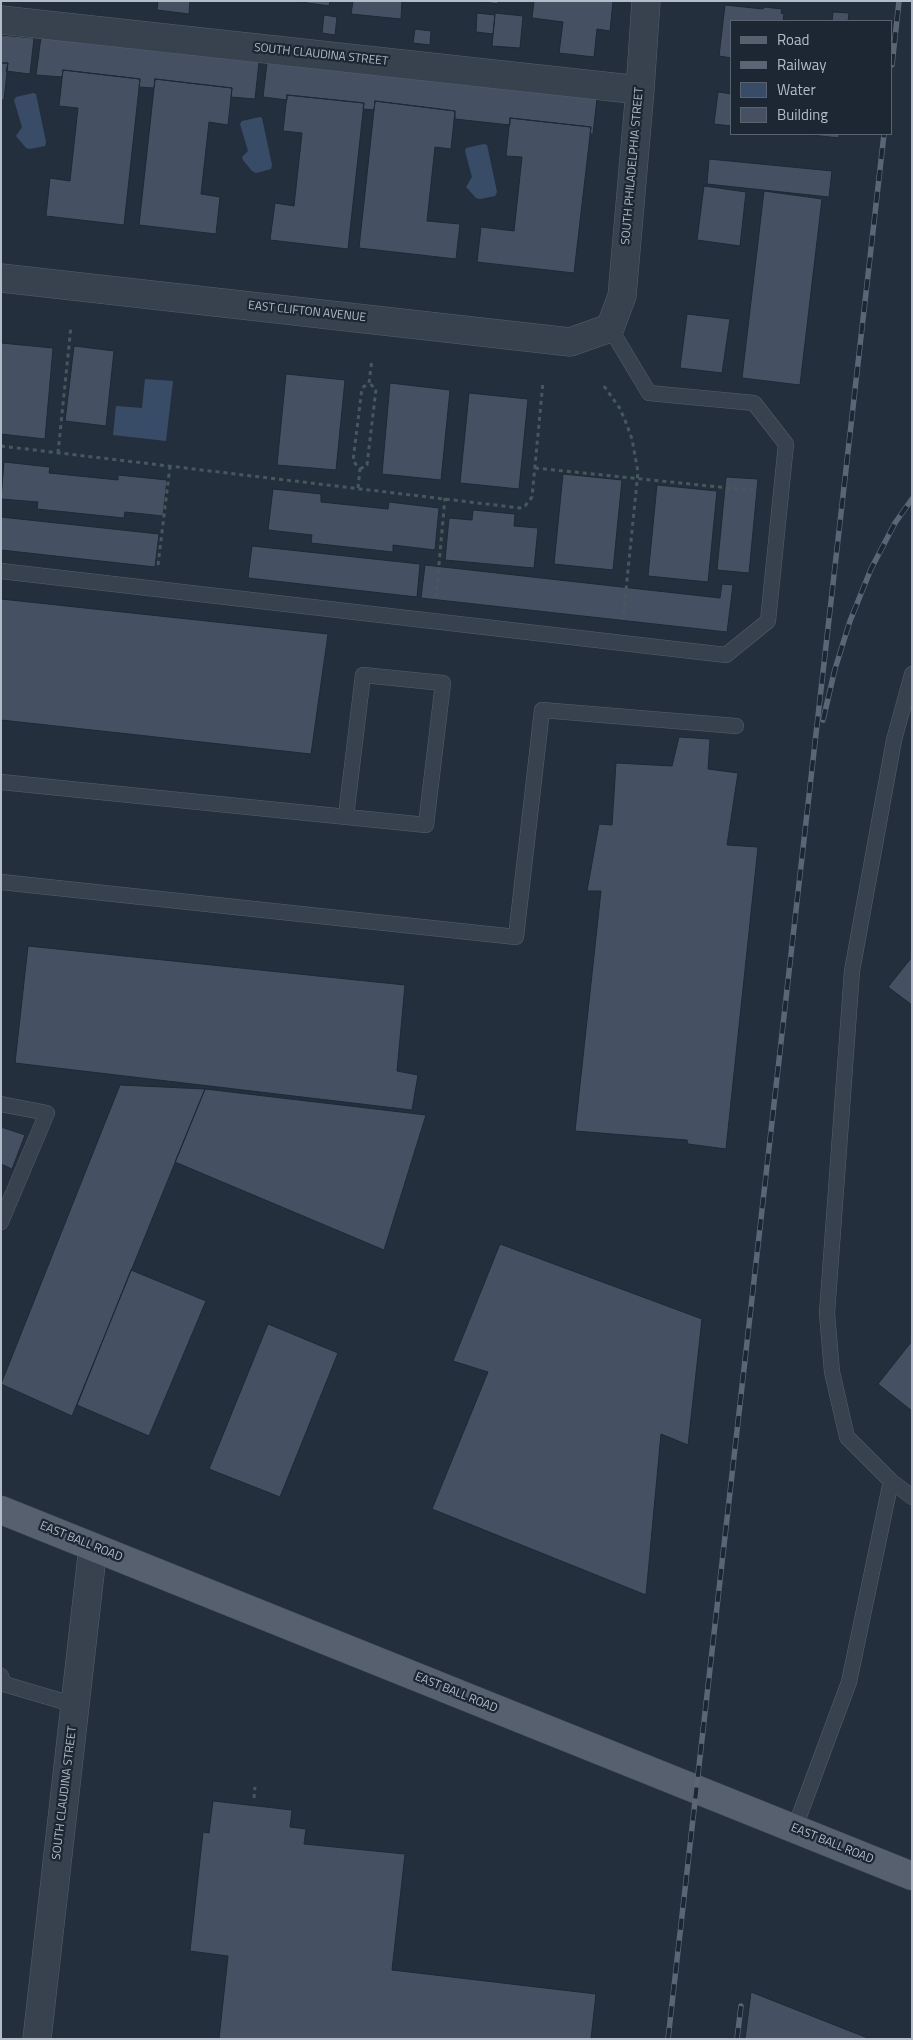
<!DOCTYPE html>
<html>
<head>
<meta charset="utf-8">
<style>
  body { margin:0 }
  #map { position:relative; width:913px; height:2040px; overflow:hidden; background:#242f3e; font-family:"Titillium Web",sans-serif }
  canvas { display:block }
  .frame { position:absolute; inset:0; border:2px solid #b4bcc9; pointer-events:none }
  .legend { position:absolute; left:730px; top:20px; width:162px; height:115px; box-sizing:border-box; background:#1d2633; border:1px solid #59626f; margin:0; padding:6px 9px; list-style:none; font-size:15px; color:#b4bcc9 }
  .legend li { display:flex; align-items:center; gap:10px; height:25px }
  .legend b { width:25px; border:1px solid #59626f }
</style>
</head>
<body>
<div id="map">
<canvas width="913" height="2040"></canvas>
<div class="frame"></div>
<ul class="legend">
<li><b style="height:6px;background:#56606e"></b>Road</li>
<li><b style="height:6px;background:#5a6575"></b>Railway</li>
<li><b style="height:14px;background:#394c67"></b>Water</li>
<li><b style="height:14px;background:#455162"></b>Building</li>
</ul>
</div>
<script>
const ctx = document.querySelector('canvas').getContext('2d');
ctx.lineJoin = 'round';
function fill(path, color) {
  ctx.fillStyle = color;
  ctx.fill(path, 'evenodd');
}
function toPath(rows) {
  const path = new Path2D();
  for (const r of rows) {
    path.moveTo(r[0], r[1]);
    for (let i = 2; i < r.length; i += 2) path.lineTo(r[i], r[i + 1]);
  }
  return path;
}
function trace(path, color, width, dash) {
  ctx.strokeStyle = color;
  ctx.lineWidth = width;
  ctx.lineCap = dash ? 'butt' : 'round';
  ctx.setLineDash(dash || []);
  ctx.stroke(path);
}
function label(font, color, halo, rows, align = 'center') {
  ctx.font = font + ' "Titillium Web",sans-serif';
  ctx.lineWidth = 4.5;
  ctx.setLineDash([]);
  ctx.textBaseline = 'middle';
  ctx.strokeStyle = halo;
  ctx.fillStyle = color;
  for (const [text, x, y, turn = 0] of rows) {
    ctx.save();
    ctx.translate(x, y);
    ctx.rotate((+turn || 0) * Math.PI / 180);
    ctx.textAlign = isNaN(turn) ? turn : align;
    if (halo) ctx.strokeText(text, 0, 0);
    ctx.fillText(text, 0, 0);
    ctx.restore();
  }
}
fill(toPath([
  [33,93,36,94,46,142,45,146,30,149,26,148,16,136,22,127,14,100,16,97],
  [260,117,262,118,272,165,271,169,256,173,252,171,243,160,242,157,248,151,240,124,242,121],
  [484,144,487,145,497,192,495,196,480,199,476,198,466,187,472,177,465,151,466,148],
  [145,379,173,381,166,441,113,435,116,406,142,408]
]), '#394c67');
const building = toPath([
  [158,1,190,1,189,14,157,10,158,1],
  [294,1,330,1,329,6,294,1],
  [353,1,402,1,401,19,351,14,353,1],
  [477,1,498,1,498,4,477,1],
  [534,1,613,1,610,31,597,29,594,57,559,53,563,22,532,18,534,1],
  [725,5,763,9,764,7,782,9,781,13,784,14,783,21,732,21,732,58,719,56,725,5],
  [833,12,849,13,848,21,832,21,833,12],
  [477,13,495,15,493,34,476,32,477,13],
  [495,13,523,16,520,48,492,46,495,13],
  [324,15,337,17,335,35,322,33,324,15],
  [415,29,431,31,430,45,413,43,415,29],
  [1,35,34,38,30,74,6,71,8,63,1,63,1,35],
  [41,37,259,62,255,99,231,97,232,88,155,79,154,88,139,87,140,79,63,70,62,77,36,75,41,37],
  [1,63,8,63,4,100,1,100,1,63],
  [267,63,597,98,593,134,590,134,591,127,510,118,510,125,455,119,455,111,375,101,374,110,363,109,364,103,287,95,287,100,263,97,267,63],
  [63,70,140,79,124,225,46,216,50,178,70,181,78,108,59,106,63,70],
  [155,79,232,88,228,125,209,122,201,194,220,197,216,234,139,225,155,79],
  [718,92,732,94,732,126,714,124,718,92],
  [287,95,364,103,348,249,270,240,275,203,294,206,302,133,283,131,287,95],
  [375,101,455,111,451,149,435,147,427,221,460,224,456,259,359,248,375,101],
  [510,118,591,127,574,273,477,262,481,227,514,231,522,157,506,156,510,118],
  [803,134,839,134,839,138,803,134],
  [709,159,832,171,829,197,707,184,709,159],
  [704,186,746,192,740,246,697,240,704,186],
  [764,191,822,199,800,385,742,378,764,191],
  [687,314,730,319,722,373,680,368,687,314],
  [1,343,53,348,45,439,1,434,1,343],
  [74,346,114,351,106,426,65,421,74,346],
  [286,374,345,380,336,470,277,465,286,374],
  [390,383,450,390,441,480,382,474,390,383],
  [469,393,528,399,519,489,460,483,469,393],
  [4,462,50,467,49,473,118,480,118,475,167,480,163,516,125,512,124,518,37,509,38,502,1,499,4,462],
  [563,474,622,480,613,570,554,564,563,474],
  [726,477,758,479,749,573,717,570,726,477],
  [657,485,717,491,708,582,648,576,657,485],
  [273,489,321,494,321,502,388,509,389,502,439,508,435,550,393,545,393,552,311,543,312,535,268,530,273,489],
  [473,510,515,514,514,526,538,528,534,568,445,560,449,518,472,520,473,510],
  [1,517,159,534,155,567,1,550,1,517],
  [252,546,420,564,417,597,248,578,252,546],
  [425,565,720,598,722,584,733,585,727,632,421,598,425,565],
  [1,599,328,634,311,754,1,720,1,599],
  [679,737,710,739,708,769,738,773,727,845,758,847,726,1149,688,1144,687,1140,575,1131,601,891,587,891,599,824,612,825,616,763,672,766,679,737],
  [28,946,405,985,397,1071,418,1075,412,1110,15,1063,28,946],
  [912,957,912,1005,888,987,912,957],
  [120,1085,205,1089,72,1416,1,1384,120,1085],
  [205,1089,426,1115,384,1250,175,1162,205,1089],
  [1,1127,25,1135,12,1169,1,1164,1,1127],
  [500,1244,702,1319,688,1445,661,1434,646,1595,432,1509,488,1372,453,1361,500,1244],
  [131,1270,206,1301,149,1436,77,1405,131,1270],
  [268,1324,338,1353,280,1497,209,1469,268,1324],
  [912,1341,912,1411,878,1384,912,1341],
  [213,1801,292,1810,290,1827,306,1829,304,1844,405,1854,392,1970,596,1994,591,2039,219,2039,228,1956,190,1951,203,1832,209,1833,213,1801],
  [751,1992,870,2039,745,2039,751,1992]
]);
fill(building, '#455162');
trace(building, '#1f2835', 1);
const lane = toPath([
  [1,571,726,655,768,621,786,444,754,403,649,393,610,328],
  [1,782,426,825,443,683,363,675,346,816],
  [1,882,516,937,542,710,736,726],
  [1,1104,47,1113,1,1222],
  [891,1481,847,1437,832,1372,827,1313,852,971,894,740,912,674],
  [1,1676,4,1684,75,1705],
  [794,1830,849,1682,891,1481,912,1497]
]);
const street = toPath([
  [1,20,640,90],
  [1,278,570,342,610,328,622,296,640,90,646,1],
  [37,2039,93,1547]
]);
const primary = toPath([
  [1,1510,912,1876]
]);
trace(lane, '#565f6c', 16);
trace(street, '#565f6c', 29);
trace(primary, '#414a57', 29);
trace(toPath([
  [604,386,619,407,625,420,632,439,638,472,623,619],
  [1,446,520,508,525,506,532,497,543,382],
  [58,453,71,326],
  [535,468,758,491],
  [360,469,367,465,376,389,369,383],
  [358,488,360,469,353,461,362,388,369,383,372,359],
  [158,565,170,466],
  [436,597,445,498],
  [254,1798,255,1787]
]), '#44595c', 3, [4, 4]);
trace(lane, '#38414e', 15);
trace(street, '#38414e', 28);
trace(primary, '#56606e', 28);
const rail = toPath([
  [892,65,899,1],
  [823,720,835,669,850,621,871,569,895,523,912,499],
  [668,2039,884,134],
  [737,2039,741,2006]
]);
trace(rail, '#5a6575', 5.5);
trace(rail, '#1d2633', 4, [11]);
label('12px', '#b4bcc9', '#1d2633', [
  ["SOUTH CLAUDINA STREET",321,55,6],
  ["SOUTH PHILADELPHIA STREET",633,166,-85],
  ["EAST CLIFTON AVENUE",307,312,6],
  ["EAST BALL ROAD",81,1542,22],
  ["EAST BALL ROAD",456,1693,22],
  ["SOUTH CLAUDINA STREET",65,1793,-83],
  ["EAST BALL ROAD",832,1844,22]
]);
</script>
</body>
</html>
